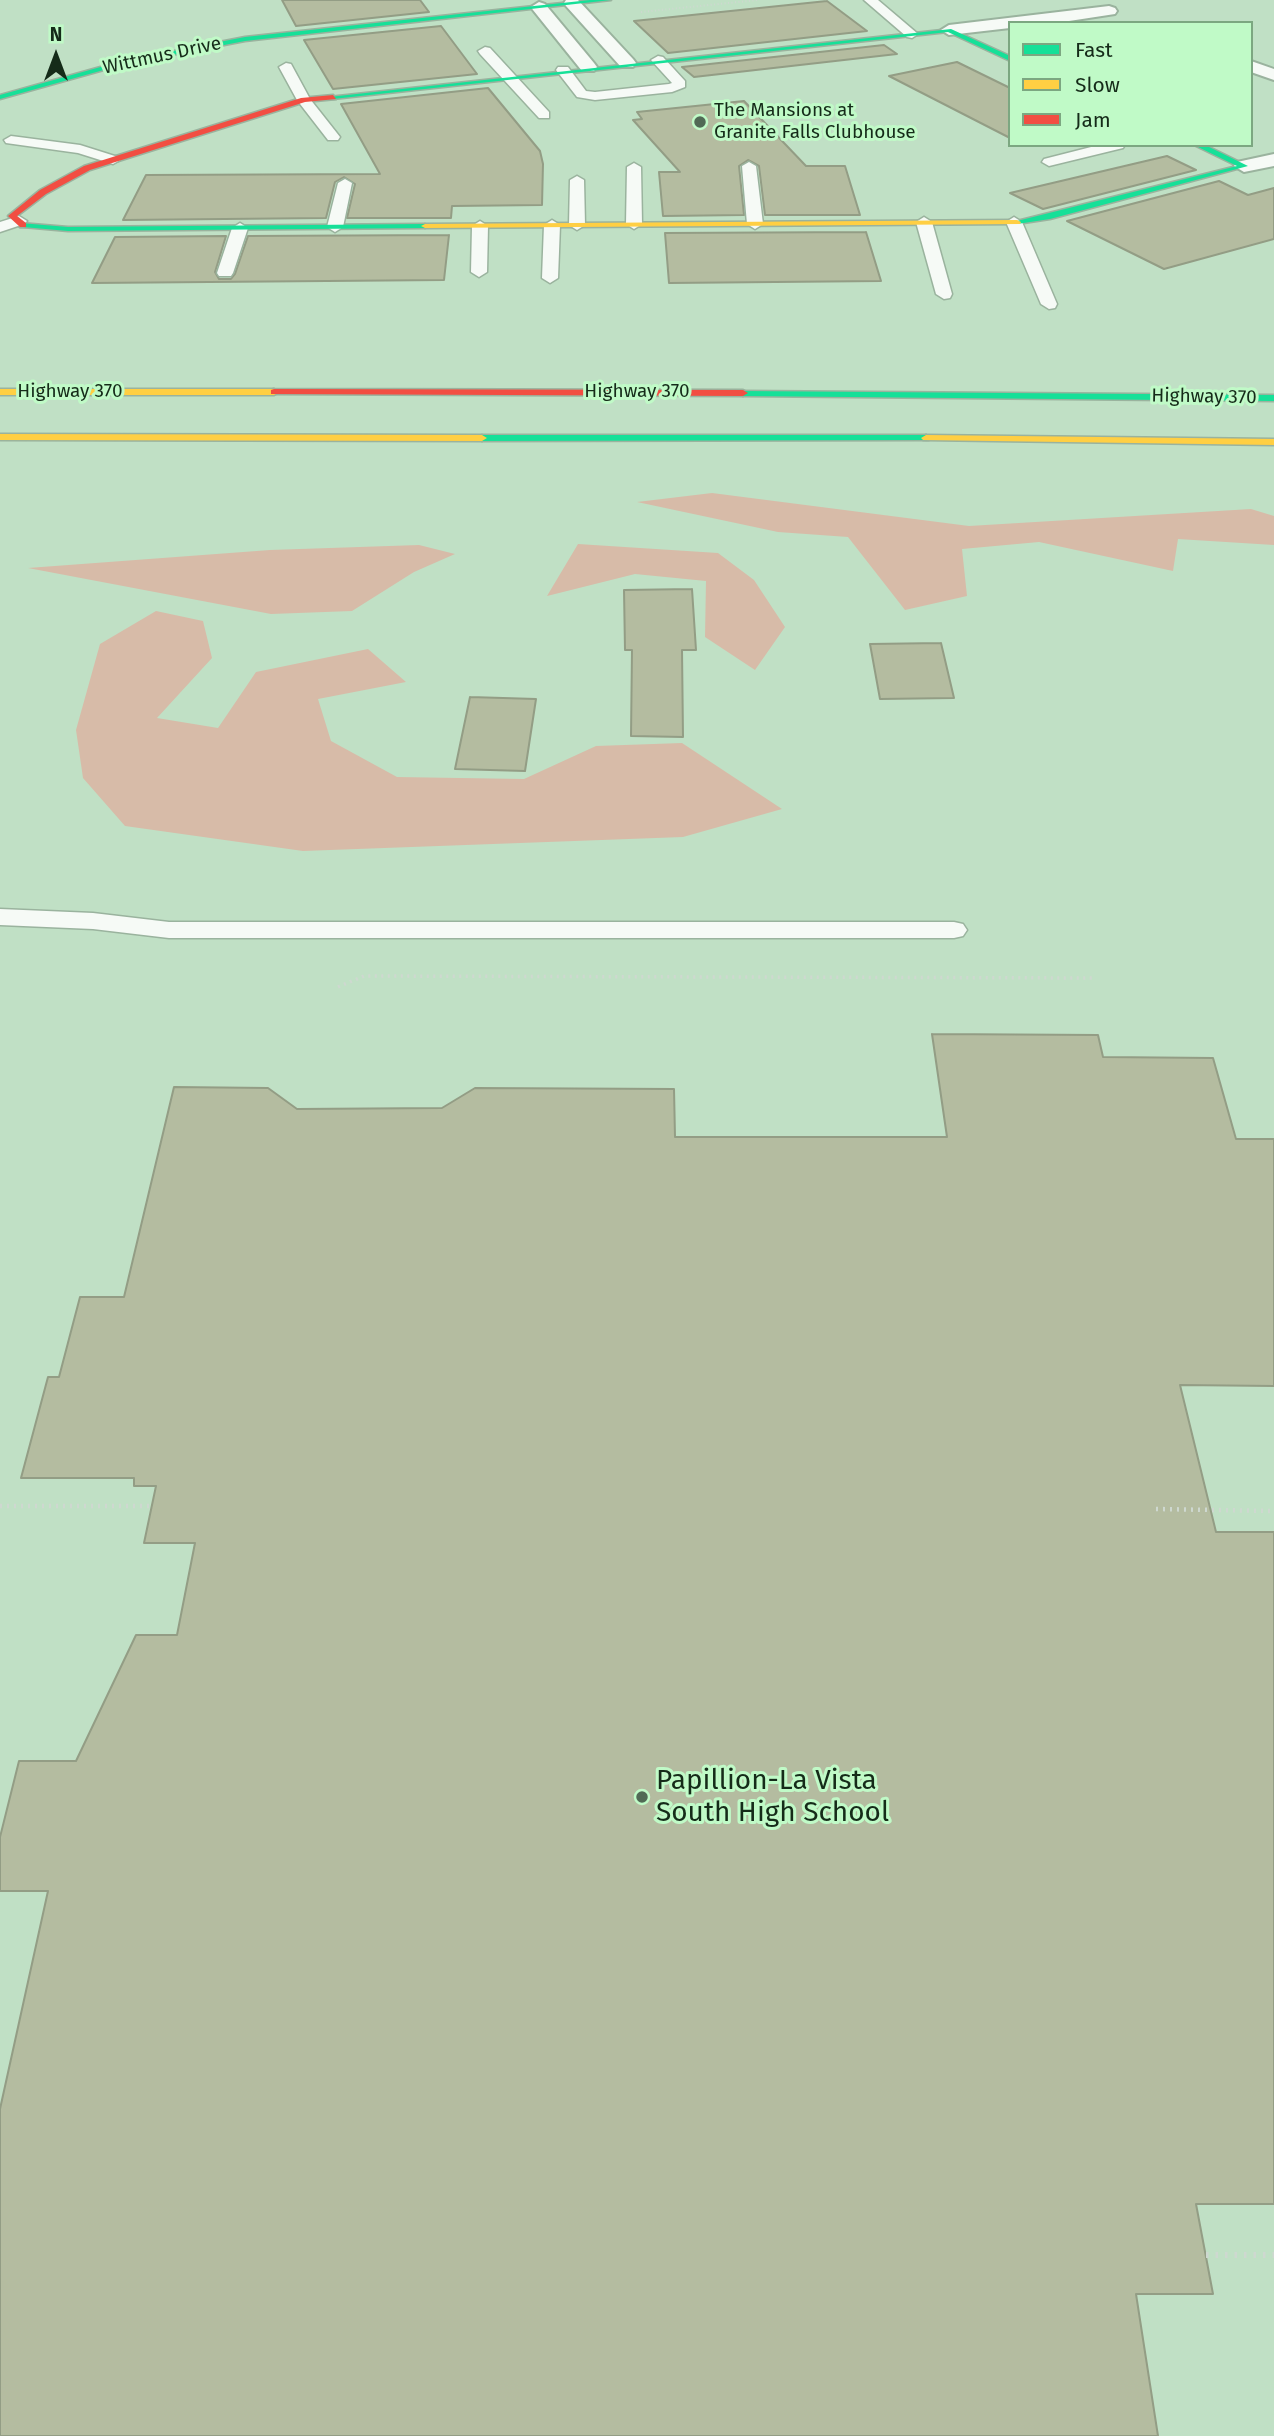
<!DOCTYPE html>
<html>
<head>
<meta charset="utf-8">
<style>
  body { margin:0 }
  #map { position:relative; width:1274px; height:2436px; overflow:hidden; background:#c0e0c5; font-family:"Fira Sans",sans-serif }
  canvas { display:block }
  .legend { position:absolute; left:1008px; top:21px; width:245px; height:126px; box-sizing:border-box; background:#c0fac7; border:2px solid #7ca781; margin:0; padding:9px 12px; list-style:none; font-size:21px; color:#152b19 }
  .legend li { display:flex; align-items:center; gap:14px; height:35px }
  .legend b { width:35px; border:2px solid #7ca781 }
  .north { position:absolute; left:21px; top:21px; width:70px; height:70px; -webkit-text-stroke:5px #c0fac7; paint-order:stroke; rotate:0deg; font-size:19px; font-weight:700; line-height:28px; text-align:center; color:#152b19 }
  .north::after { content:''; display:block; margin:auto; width:24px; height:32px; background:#152b19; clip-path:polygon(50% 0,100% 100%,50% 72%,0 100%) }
</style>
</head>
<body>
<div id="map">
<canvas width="1274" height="2436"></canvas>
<ul class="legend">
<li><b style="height:9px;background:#16e098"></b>Fast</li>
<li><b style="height:9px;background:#ffcf43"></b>Slow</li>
<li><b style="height:9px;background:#f24e42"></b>Jam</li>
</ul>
<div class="north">N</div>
</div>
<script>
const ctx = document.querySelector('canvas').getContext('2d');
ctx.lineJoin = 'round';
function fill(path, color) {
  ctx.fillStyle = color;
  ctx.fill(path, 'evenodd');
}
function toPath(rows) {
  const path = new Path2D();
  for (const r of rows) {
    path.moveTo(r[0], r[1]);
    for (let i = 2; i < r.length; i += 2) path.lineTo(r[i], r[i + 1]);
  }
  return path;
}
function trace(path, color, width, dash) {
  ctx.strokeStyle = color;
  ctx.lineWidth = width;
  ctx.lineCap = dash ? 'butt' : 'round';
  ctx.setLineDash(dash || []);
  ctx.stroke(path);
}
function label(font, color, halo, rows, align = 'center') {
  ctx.font = font + ' "Fira Sans",sans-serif';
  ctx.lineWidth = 6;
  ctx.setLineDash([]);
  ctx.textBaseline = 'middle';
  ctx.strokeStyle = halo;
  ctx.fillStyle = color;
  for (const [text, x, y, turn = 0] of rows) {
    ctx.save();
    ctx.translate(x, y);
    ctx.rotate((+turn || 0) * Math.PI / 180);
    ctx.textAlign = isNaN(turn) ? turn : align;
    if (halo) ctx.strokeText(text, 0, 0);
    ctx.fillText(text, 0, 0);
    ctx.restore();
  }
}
fill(toPath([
  [712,493,969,526,1251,509,1274,516,1274,545,1178,539,1173,571,1039,542,962,549,967,596,905,610,848,537,778,532,637,502],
  [578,544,718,553,754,580,785,627,755,670,705,637,706,581,635,574,547,596],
  [419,545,455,554,414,572,352,611,271,614,28,568,270,550],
  [156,611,203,621,212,658,157,718,218,728,256,672,368,649,406,682,318,699,331,741,397,777,524,779,596,746,682,743,782,809,683,837,303,851,125,826,83,778,76,730,100,644]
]), '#d7bba8');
const building = toPath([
  [282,0,420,0,429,12,296,26,282,0],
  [827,1,867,31,668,53,634,21,827,1],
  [441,26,477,74,333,89,304,40,441,26],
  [884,45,897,54,694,77,682,67,884,45],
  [957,62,1010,88,1010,138,889,76,957,62],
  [488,88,540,151,543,164,542,205,452,206,451,218,347,218,355,184,344,177,335,182,326,218,123,220,146,175,380,174,341,104,488,88],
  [744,101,806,166,845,166,860,215,765,215,759,166,748,160,739,166,744,215,663,216,659,172,680,172,633,120,642,119,637,112,744,101],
  [1167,156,1196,170,1043,209,1010,193,1167,156],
  [1219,181,1248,195,1274,188,1274,239,1164,269,1067,221,1219,181],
  [866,232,881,281,669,283,665,233,866,232],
  [449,235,444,280,92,283,115,237,226,236,215,272,219,279,231,279,235,274,248,236,449,235],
  [692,589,696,650,682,650,683,737,631,736,632,650,625,650,624,590,692,589],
  [941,643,954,698,880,699,870,644,941,643],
  [470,697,536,699,525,771,455,769,470,697],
  [932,1034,1098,1035,1103,1057,1213,1058,1236,1139,1274,1139,1274,1386,1180,1385,1216,1532,1274,1532,1274,2204,1196,2204,1213,2294,1136,2294,1158,2436,0,2436,0,2109,48,1891,0,1891,0,1837,19,1761,76,1761,136,1635,177,1635,195,1543,144,1543,156,1486,134,1486,134,1478,21,1478,48,1377,59,1377,80,1297,124,1297,174,1087,268,1088,297,1109,442,1108,475,1088,674,1089,675,1137,947,1137,932,1034]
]);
fill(building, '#b4bca0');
trace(building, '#939d85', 2);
const lane = toPath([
  [864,0,878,0,918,34,912,38,907,37,864,0],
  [485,47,490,48,549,112,549,118,539,118,480,54,478,51,485,47],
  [658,56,663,57,685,81,685,87,672,92,595,100,577,97,556,70,558,67,568,67,586,91,595,92,669,84,672,83,651,60,658,56],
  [286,63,291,64,310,99,340,137,338,140,328,140,297,100,279,67,286,63],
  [11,136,80,145,118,157,120,160,113,164,78,153,6,143,4,140,11,136],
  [1099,145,1125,145,1123,148,1049,166,1042,162,1044,159,1099,145],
  [749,162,756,166,763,224,755,229,747,224,742,166,749,162],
  [634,163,641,167,642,224,634,229,626,224,627,167,634,163],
  [577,176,584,180,585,225,577,230,569,225,570,180,577,176],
  [345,179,352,183,343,227,335,232,327,227,338,183,345,179],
  [19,216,27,221,24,224,0,232,0,222,19,216],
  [924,217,932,222,952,294,950,298,944,299,936,294,916,222,924,217],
  [1014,217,1022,222,1057,304,1055,308,1049,309,1041,304,1006,222,1014,217],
  [552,220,560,225,558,278,550,283,542,278,544,225,552,220],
  [480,221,488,226,487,272,479,277,471,272,472,226,480,221],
  [240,223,248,228,233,273,231,276,219,276,217,273,232,228,240,223],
  [0,909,93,913,169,922,954,922,963,924,967,930,963,936,954,938,169,938,93,929,0,925,0,909]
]);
const street = toPath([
  [566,0,578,0,633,59,636,63,633,67,621,67,566,6,564,3,566,0],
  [539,2,545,4,594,63,597,67,594,71,582,71,533,10,531,7,539,2],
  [1109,6,1115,8,1117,11,1115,14,1056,23,1010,23,1010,28,949,35,941,30,949,25,1109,6],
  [1251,61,1274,69,1274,80,1251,72,1251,61],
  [1274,154,1274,166,1244,172,1234,166,1237,162,1274,154]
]);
const fast = toPath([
  [590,0,611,0,245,41,125,64,0,99,0,95,122,61,245,37,590,0],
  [951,29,1010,56,1010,61,948,32,333,99,329,97,951,29],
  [1194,145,1205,145,1248,166,1050,219,1017,224,1013,222,1237,166,1194,145],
  [20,223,68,227,425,224,429,226,425,228,68,231,23,227,20,227,20,223],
  [740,391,1274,395,1274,401,743,396,738,393,740,391],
  [926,435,931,438,929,440,482,441,477,438,482,435,926,435]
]);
const slow = toPath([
  [1017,220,1021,222,1020,224,425,228,421,226,425,224,1017,220],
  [0,389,274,389,279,392,274,395,0,395,0,389],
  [0,434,482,435,487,438,482,441,0,440,0,434],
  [926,435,1274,439,1274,445,923,440,921,438,926,435]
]);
const jam = toPath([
  [333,95,336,99,305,102,90,170,46,194,17,216,26,223,26,227,20,227,8,216,40,190,84,166,301,98,333,95],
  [274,389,743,390,748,393,743,396,271,394,271,390,274,389]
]);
trace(lane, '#9ab39e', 3);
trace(street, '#9ab39e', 4);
trace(fast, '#9ab39e', 3);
trace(slow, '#9ab39e', 3);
trace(jam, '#9ab39e', 3);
trace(toPath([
  [641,12,758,0]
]), '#ced8d0', 2, [1, 2.5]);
trace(toPath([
  [338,987,364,976,1094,978]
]), '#ced8d0', 3.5, [2, 4.5]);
trace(toPath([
  [0,1506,152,1506],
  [1156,1509,1274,1511]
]), '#ced8d0', 4.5, [2, 5]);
trace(toPath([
  [1206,2255,1274,2255]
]), '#ced8d0', 6, [2.5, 7]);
fill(lane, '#f6faf6');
fill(street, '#f6faf6');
fill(fast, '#16e098');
fill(slow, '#ffcf43');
fill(jam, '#f24e42');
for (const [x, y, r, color] of [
  [700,122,7,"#516a55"],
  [642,1797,7,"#516a55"]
]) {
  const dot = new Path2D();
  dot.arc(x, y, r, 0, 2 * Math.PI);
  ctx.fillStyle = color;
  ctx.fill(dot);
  trace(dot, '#c0fac7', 2.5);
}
label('19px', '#152b19', '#c0fac7', [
  ["Wittmus Drive",162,56,-12],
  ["Highway 370",70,392],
  ["Highway 370",637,392],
  ["Highway 370",1204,397,1]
]);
label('19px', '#152b19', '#c0fac7', [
  ["The Mansions at",714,111],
  ["Granite Falls Clubhouse",714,133]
], 'left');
label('28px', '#152b19', '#c0fac7', [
  ["Papillion-La Vista",656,1781],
  ["South High School",656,1813]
], 'left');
</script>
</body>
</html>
